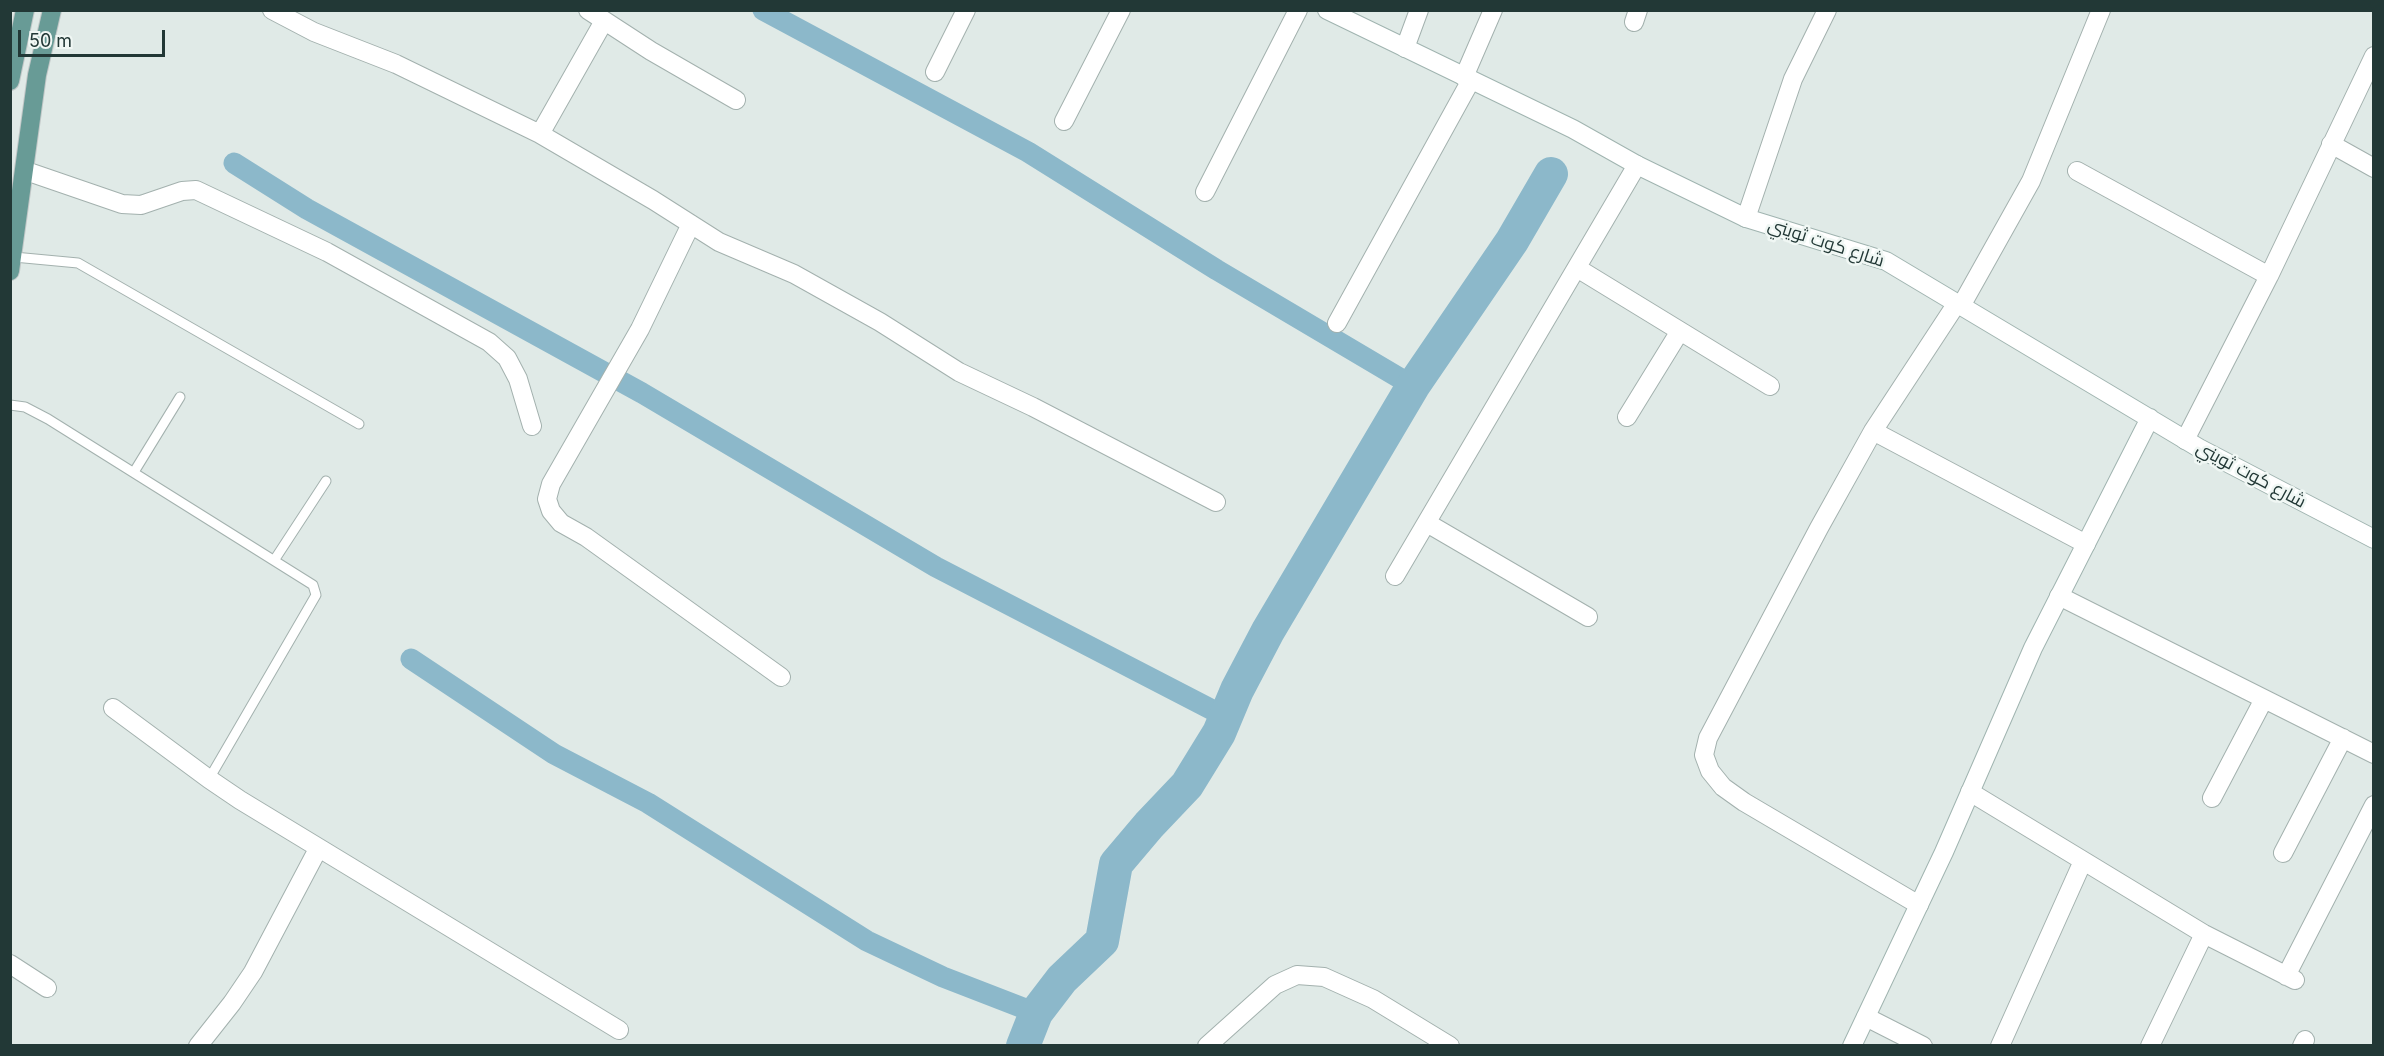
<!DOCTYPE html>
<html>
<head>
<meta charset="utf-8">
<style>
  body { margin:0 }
  #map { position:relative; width:2384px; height:1056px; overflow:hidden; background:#e0eae7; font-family:Inter,sans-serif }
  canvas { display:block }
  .frame { position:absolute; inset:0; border:12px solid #223836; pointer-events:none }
  .scale { position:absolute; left:18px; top:30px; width:147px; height:27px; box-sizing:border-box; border:3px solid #223836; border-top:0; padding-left:8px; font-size:18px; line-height:21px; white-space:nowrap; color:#223836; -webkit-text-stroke:4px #f0f7f4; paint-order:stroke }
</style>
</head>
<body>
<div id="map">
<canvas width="2384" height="1056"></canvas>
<div class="frame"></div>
<div class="scale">50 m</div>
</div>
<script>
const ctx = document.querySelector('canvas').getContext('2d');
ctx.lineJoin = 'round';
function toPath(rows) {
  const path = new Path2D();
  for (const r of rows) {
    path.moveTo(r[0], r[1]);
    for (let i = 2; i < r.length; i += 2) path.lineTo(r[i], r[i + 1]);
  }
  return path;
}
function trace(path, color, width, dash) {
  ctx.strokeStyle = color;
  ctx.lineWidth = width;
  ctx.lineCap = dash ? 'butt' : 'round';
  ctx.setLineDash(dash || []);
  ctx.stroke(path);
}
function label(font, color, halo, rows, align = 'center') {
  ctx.font = font + ' Inter,Cairo,sans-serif';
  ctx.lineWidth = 5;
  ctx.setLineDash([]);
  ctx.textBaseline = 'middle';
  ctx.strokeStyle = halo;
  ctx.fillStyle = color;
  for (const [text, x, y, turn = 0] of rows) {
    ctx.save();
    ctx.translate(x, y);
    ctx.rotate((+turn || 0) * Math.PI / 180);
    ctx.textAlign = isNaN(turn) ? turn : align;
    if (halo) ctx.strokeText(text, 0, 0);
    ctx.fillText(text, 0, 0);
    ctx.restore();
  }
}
trace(toPath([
  [763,10,1028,152,1217,270,1413,386],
  [234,163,307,209,642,393,936,567,1226,717],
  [411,659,554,754,648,803,867,941,943,977,1036,1013]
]), '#8cb8ca', 21);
trace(toPath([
  [1023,1046,1036,1013,1062,979,1102,941,1116,864,1149,825,1187,785,1219,733,1237,690,1268,631,1413,386,1512,241,1551,174]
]), '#8cb8ca', 34);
const lane = toPath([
  [14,257,78,263,359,424],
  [10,405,25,407,48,419,313,585,316,595,209,779],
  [134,472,180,397],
  [275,559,326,481]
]);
const street = toPath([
  [272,10,314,32,396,64,540,134,653,200,719,242,794,274,880,322,959,372,1033,407,1216,502],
  [588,10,651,51,736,100],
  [1634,22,1638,10],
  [1405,48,1419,10],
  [935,72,966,10],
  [1464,77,1493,10],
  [1064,121,1121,10],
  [540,134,604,21],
  [2331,144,2374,168],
  [26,171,122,204,141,205,182,191,196,190,327,252,489,342,507,358,518,379,532,426],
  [2077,171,2269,276],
  [1205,192,1298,10],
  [1746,218,1793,79,1827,10],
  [691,224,640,329,551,484,547,499,551,511,561,523,586,537,781,677],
  [1577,268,1770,386],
  [1961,306,2031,181,2101,10],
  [1337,323,1471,80],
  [1627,417,1680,331],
  [1873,431,2086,544],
  [2185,440,2269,276,2374,56],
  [1427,523,1588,617],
  [1395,576,1637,165],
  [2059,596,2374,754],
  [113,708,209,779,240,800,619,1030],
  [1970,792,2204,934,2295,980],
  [2212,798,2264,699],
  [2283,853,2343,738],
  [1919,905,1744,802,1723,787,1710,771,1704,755,1708,738,1819,528,1873,431,1957,303],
  [10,964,47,988],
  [2286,976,2374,805],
  [1866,1017,1923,1046],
  [198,1046,232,1003,253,972,318,849],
  [1207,1046,1275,985,1297,975,1324,977,1373,999,1450,1046],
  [2000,1046,2083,861],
  [2150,1046,2204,934],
  [2302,1046,2305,1040]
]);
const secondary = toPath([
  [1327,10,1573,129,1637,165,1746,218,1886,261,2199,448,2374,539],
  [1852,1046,1944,852,2033,648,2150,418]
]);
const primary = toPath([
  [10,81,25,10],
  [10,271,37,75,52,10]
]);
trace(lane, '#a3b1ae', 11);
trace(street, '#a3b1ae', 20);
trace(secondary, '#a0b4b0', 20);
trace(primary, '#c1c7c7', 20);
trace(lane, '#fff', 9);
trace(street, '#fff', 18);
trace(secondary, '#fff', 18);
trace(primary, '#689b96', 18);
label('18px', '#223836', '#f0f7f4', [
  ["شارع كوت ثويني",1826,243,18],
  ["شارع كوت ثويني",2251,475,28]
]);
</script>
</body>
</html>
